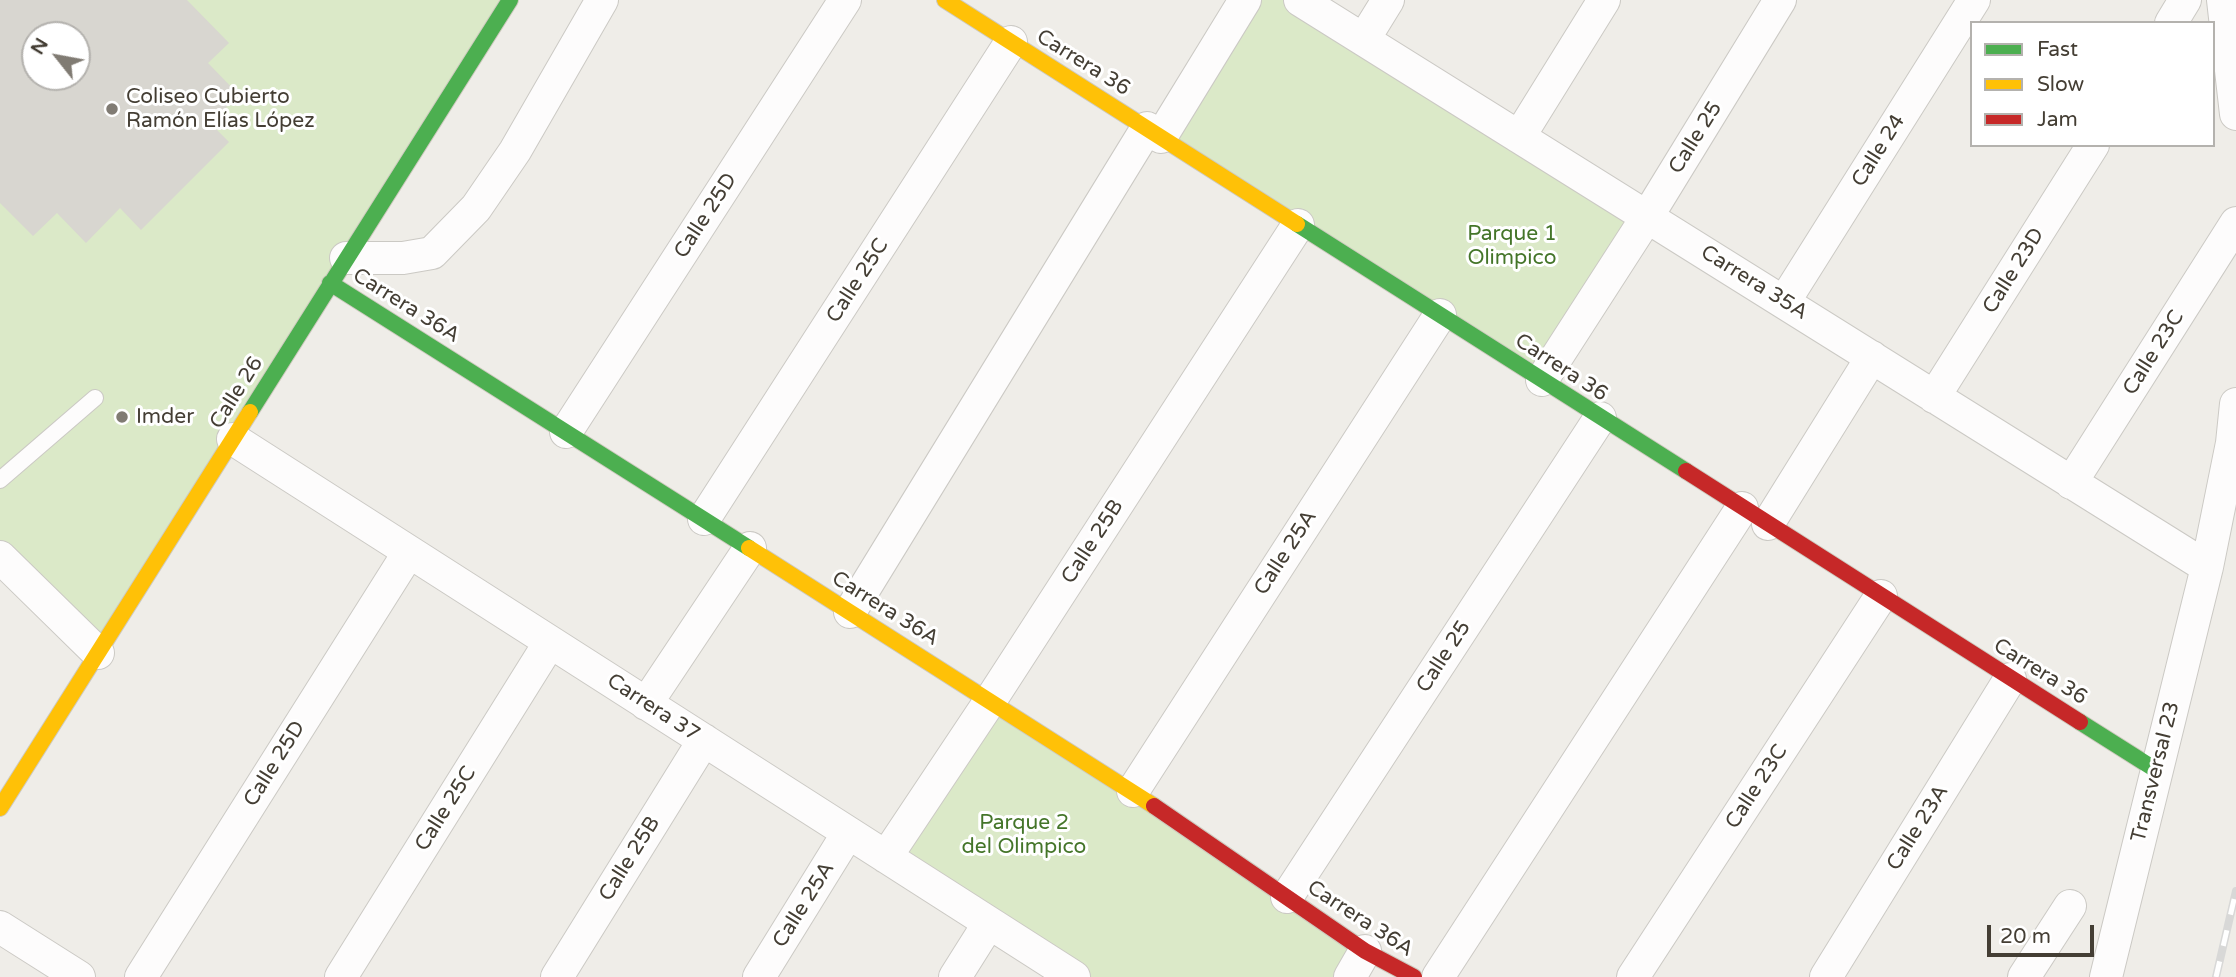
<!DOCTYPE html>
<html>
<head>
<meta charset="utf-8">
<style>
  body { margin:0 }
  #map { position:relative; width:2236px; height:977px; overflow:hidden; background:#efede8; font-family:"Varela Round",sans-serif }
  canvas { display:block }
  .legend { position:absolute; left:1970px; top:21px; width:245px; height:126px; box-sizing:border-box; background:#fff; border:2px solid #b4b2ae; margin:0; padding:9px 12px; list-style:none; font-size:21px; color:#443e34 }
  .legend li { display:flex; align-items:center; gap:14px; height:35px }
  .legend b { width:35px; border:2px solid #b4b2ae }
  .north { position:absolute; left:21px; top:21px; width:70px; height:70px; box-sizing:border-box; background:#fff; border:2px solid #b4b2ae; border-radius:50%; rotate:301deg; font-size:19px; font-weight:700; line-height:28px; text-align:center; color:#443e34 }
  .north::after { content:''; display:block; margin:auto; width:24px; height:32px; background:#807b73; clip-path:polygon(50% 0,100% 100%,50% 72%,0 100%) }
  .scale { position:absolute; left:1987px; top:925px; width:107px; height:32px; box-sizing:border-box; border:4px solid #443e34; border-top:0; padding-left:9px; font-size:21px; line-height:24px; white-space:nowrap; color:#443e34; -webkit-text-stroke:5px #fff; paint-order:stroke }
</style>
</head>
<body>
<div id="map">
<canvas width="2236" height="977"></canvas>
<ul class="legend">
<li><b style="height:9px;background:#4caf50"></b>Fast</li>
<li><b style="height:9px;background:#ffc107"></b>Slow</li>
<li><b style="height:9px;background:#c62828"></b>Jam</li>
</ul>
<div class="north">N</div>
<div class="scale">20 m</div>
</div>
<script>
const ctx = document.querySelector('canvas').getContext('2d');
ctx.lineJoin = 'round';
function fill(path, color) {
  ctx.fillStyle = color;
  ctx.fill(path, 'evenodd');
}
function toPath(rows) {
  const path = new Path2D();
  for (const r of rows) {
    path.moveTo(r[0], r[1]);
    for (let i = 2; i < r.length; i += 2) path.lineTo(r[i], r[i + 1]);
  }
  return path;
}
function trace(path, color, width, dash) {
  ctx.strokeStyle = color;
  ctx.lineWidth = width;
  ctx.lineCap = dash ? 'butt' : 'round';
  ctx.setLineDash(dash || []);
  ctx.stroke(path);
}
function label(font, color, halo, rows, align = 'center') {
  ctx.font = font + ' "Varela Round",sans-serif';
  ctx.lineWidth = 6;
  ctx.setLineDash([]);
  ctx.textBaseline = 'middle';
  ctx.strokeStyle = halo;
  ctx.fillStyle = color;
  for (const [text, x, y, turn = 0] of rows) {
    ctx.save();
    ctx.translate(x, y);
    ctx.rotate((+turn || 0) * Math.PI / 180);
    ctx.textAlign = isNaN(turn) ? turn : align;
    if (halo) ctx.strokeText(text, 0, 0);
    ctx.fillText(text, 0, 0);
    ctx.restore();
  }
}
fill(toPath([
  [0,0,503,0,98,649,0,553],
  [35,35,77,35,77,77,35,77],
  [1245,0,1300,0,1647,217,1542,380,1161,137],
  [990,701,1365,951,1350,977,1074,977,886,857]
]), '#dbe9c8');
fill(toPath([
  [0,0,187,0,229,43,208,63,239,95,210,123,229,142,141,230,120,208,86,243,57,213,33,236,0,203],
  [35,35,77,35,77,77,35,77]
]), '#d8d6d0');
const lane = toPath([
  [0,480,95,398]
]);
const street = toPath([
  [1300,0,2207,567],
  [2223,0,2236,114],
  [2171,23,2185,0],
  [1364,39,1388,0],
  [1161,137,1245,0],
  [1519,137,1604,0],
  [346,258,403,258,432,253,476,208,515,151,602,0],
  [1784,302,1974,0],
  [1542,380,1647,217,1780,0],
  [1934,397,2093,145],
  [566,432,845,0],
  [233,439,1074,977],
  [2071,483,2236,223],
  [704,519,1011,42],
  [1768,524,1872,357],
  [0,557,98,653],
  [850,612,1147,128],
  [646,704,750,548],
  [1133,791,1440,315],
  [886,857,990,701,1298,225],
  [1287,897,1600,418],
  [0,927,79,977],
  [141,977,409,552],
  [341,977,550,642],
  [557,977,704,740],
  [759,977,848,833],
  [955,977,989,923],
  [1350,977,1365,951],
  [1438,977,1742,508],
  [1633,977,1881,596],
  [1826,977,2010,679],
  [2024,977,2070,906],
  [2106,977,2207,567,2232,443,2236,404]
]);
const fast = toPath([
  [1297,224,1686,471],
  [330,283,749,548],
  [250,412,510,0],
  [2080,722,2156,770]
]);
const slow = toPath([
  [945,0,1297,224],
  [749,548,1154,806],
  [0,808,250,412]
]);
const jam = toPath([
  [1686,471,2080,722],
  [1154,806,1365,951,1414,977]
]);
trace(lane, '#cbc9c4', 18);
trace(street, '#cbc9c4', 34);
trace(fast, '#cecabf', 18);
trace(slow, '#cecabf', 18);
trace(jam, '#cecabf', 18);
trace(lane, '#fdfcfc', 16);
trace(street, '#fdfcfc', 32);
trace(fast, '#4caf50', 16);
trace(slow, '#ffc107', 16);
trace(jam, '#c62828', 16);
const rail = toPath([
  [2216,977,2236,891]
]);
trace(rail, '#d8d8d7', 8);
trace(rail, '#fff', 5, [16]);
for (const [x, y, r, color] of [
  [112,109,7,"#807b73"],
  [122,417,7,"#807b73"]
]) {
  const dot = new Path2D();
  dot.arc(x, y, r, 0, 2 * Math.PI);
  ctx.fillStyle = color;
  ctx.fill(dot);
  trace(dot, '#fff', 2.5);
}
label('21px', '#443e34', '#fff', [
  ["Carrera 36",1083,63,32],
  ["Calle 25",1696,138,-58],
  ["Calle 24",1879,151,-58],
  ["Calle 25D",706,216,-57],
  ["Calle 23D",2014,271,-58],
  ["Calle 25C",858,281,-57],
  ["Carrera 35A",1754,283,32],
  ["Carrera 36A",406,306,32],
  ["Calle 23C",2154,353,-58],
  ["Carrera 36",1561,368,33],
  ["Calle 26",237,393,-58],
  ["Calle 25B",1093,542,-57],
  ["Calle 25A",1286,553,-57],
  ["Carrera 36A",885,609,32],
  ["Calle 25",1444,657,-57],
  ["Carrera 36",2040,672,32],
  ["Carrera 37",653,708,33],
  ["Calle 25D",275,764,-58],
  ["Transversal 23",2156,772,-76],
  ["Calle 23C",1757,787,-57],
  ["Calle 25C",446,809,-58],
  ["Calle 23A",1918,828,-58],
  ["Calle 25B",630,859,-58],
  ["Calle 25A",804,905,-58],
  ["Carrera 36A",1360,919,33]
]);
label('21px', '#443e34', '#fff', [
  ["Coliseo Cubierto",126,97],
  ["Ramón Elías López",126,121],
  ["Imder",136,417]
], 'left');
label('21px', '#447529', '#fff', [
  ["Parque 1",1512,234],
  ["Olimpico",1512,258],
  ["Parque 2",1024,823],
  ["del Olimpico",1024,847]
]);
</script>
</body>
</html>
